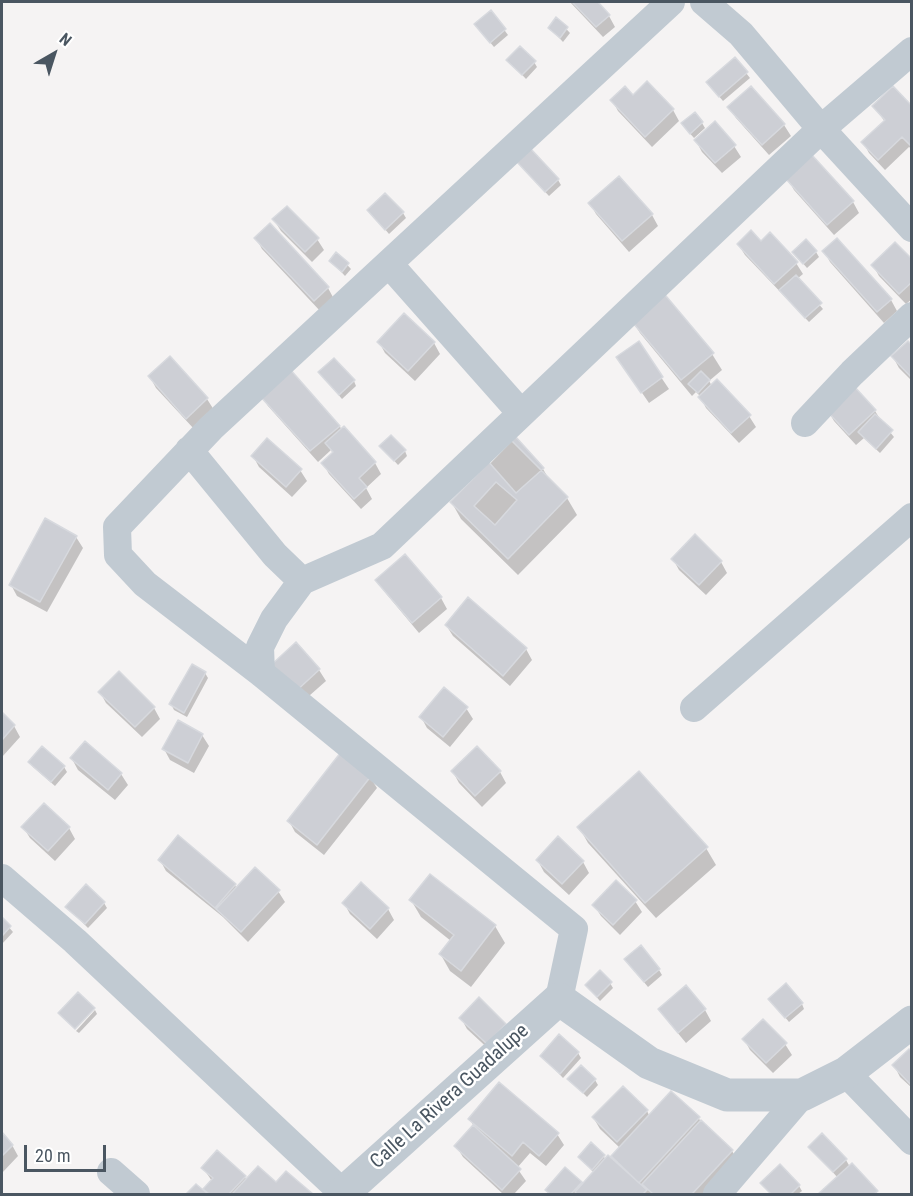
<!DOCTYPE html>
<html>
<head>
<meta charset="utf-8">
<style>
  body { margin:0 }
  #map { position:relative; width:913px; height:1196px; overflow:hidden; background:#f5f3f3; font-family:"Roboto Condensed",sans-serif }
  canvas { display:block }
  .frame { position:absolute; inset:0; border:3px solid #4a5661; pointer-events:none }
  .north { position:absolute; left:24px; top:24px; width:60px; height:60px; -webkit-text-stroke:4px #fff; paint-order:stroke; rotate:39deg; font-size:16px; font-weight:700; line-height:24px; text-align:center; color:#4a5661 }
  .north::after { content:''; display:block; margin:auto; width:21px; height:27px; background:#4a5661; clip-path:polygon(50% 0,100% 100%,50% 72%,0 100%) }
  .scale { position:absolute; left:24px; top:1145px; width:82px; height:27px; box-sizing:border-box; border:3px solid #4a5661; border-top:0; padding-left:8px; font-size:18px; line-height:21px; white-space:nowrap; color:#4a5661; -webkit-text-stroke:4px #fff; paint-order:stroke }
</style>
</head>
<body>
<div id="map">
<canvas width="913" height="1196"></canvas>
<div class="frame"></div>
<div class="north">N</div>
<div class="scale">20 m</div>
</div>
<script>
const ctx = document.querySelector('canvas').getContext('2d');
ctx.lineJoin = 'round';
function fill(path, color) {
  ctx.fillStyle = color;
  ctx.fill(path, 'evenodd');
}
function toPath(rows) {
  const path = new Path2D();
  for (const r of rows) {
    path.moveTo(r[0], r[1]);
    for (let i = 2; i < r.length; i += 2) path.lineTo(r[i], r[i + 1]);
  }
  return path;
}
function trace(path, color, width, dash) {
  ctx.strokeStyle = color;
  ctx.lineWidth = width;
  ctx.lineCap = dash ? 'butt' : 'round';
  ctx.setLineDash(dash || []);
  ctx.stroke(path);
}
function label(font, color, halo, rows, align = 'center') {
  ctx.font = font + ' "Roboto Condensed",sans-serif';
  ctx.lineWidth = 5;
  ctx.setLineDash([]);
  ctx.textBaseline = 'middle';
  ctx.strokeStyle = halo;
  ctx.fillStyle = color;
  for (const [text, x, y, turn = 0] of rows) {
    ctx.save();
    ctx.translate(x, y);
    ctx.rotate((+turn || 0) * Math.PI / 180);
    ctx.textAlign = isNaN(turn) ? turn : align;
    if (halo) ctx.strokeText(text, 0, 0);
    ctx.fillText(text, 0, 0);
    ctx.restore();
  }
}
fill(toPath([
  [570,2,596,2,609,16,615,27,603,37],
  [491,12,508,35,494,47,479,29],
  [557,19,570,33,563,42,550,28],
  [735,59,750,78,723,101,711,87],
  [508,60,534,62,537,67,526,79],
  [647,83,673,110,679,121,652,147,618,111,612,100,633,97],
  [751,88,784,125,791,136,769,155,736,118,729,107],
  [874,106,912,108,912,149,909,147,885,170,869,153,863,142,885,122],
  [702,123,705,128,694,138,686,129],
  [696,141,734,146,741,157,722,173,702,152],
  [812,157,853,202,859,213,834,235,794,190,788,179],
  [521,166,558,180,561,185,549,196],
  [619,178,652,215,658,226,629,252,596,214,590,203],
  [369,210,403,213,406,218,389,234],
  [274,220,317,239,324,250,312,262,281,231],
  [256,238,328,288,334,299,321,312,262,249],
  [761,243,796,263,803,274,797,279,823,309,809,322,745,255,738,244],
  [824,251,891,300,897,311,884,323,830,262],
  [816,252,819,257,807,268,794,253],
  [337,254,351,269,345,276,331,261],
  [912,261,912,299,906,304,879,276,873,265],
  [630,317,712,354,722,370,709,381,712,386,749,416,756,427,739,443,706,408,700,396,696,392,692,396,640,333],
  [379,342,434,343,440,354,415,381,385,353],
  [638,343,669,389,649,403,625,368],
  [912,347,912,381,899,368,893,357],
  [170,358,207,399,214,410,194,429,156,388,150,377],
  [323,377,354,381,356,386,342,399],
  [261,395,339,426,375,463,381,474,366,488,372,499,361,509,329,474,323,463,333,454,331,450,318,462,268,406],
  [827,409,875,411,882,422,894,437,880,453,864,438,856,445,834,421],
  [515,438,543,469,550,481,567,498,577,515,518,575,461,519,452,503],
  [381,446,405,451,407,456,398,465],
  [253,456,300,470,307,481,292,497,259,467],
  [76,537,83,548,47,612,17,596,11,585],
  [673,559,721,562,727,573,706,595,679,570],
  [377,580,441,598,447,609,419,633,384,591],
  [446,625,526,649,532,660,510,686,453,636],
  [319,670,326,681,301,703,278,677],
  [205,673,208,678,187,717,174,710,171,704],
  [100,692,154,708,160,719,142,737,106,703],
  [466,708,473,719,450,747,427,728,421,717],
  [2,714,14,726,20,737,2,757],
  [202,735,209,746,194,773,170,760,164,749],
  [85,743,121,774,128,785,115,800,78,770,72,759],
  [42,748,64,767,67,772,55,786,33,767,30,762],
  [453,772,500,772,506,783,482,807,459,783],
  [370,777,377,788,324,855,295,832,289,821],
  [23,827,69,828,75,839,55,861,30,838],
  [579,827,706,848,716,865,656,918,588,843],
  [160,860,235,885,237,889,278,891,285,902,248,942,223,917,166,871],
  [538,861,583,862,589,873,569,895,544,872],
  [430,876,495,926,505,943,471,987,450,971,441,955,451,941,421,917,411,900],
  [361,884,388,909,394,920,377,939,350,914,344,903],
  [635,901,642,912,620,935,601,916,594,905],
  [104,903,107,908,88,928,67,907],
  [2,919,13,932,2,944],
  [629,964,659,970,662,975,648,987],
  [610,983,613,988,600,1001,586,985],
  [686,987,705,1010,711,1021,686,1043,667,1020,660,1009],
  [770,999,802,1004,804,1009,789,1022],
  [95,1010,97,1014,79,1033,76,1031],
  [461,1018,505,1025,511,1036,494,1054,467,1029],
  [744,1039,785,1044,792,1055,773,1073,750,1050],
  [578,1053,581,1058,563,1078,542,1056],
  [912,1054,912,1088,900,1077,894,1065],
  [569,1079,595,1080,598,1085,587,1097],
  [647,1111,650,1117,698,1118,732,1151,742,1167,716,1194,549,1194,546,1190,581,1183,582,1186,594,1173,580,1157,591,1145,606,1159,610,1159,620,1148,600,1129,593,1117],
  [470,1119,557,1134,564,1145,546,1166,530,1153,517,1168,526,1181,514,1194,503,1194,463,1157,456,1146,474,1127],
  [2,1135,12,1145,18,1156,2,1173],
  [810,1147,846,1160,850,1167,851,1165,878,1194,821,1194,838,1178],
  [203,1168,245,1177,247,1181,276,1185,286,1173,311,1194,188,1194,196,1186,203,1192,212,1181],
  [762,1184,799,1186,802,1191,798,1194,771,1194]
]), '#0003');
const building = toPath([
  [572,2,598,2,610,15,596,27,572,2],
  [491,10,506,29,490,43,474,24,491,10],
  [556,17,568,27,560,38,548,28,556,17],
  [520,46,536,61,522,75,506,60,520,46],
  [735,57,748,72,719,97,706,82,735,57],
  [647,81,674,109,645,137,610,100,625,86,633,95,647,81],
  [751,86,785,124,762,145,727,107,751,86],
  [893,86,912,106,912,147,902,137,878,160,861,142,885,120,872,106,893,86],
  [695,112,703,122,690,134,681,123,695,112],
  [715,121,736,145,715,163,694,140,715,121],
  [530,148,559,179,545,192,516,161,530,148],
  [812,155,854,201,827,225,786,179,812,155],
  [619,176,653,214,622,241,588,203,619,176],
  [385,193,404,212,385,230,367,210,385,193],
  [287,206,319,238,305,252,272,219,287,206],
  [270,223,329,287,314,301,254,238,270,223],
  [751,230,761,241,770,232,798,262,774,284,737,244,751,230],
  [837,238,892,299,877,312,822,251,837,238],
  [806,239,817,251,803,264,792,252,806,239],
  [895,242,912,259,912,282,899,294,871,265,895,242],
  [336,252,349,263,342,272,329,261,336,252],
  [796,275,822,303,805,318,779,290,796,275],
  [661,290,714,353,681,380,628,317,661,290],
  [404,313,435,342,408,371,377,342,404,313],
  [639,341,663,377,641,393,616,357,639,341],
  [908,341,912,345,912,378,891,356,908,341],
  [170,356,208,398,186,419,148,376,170,356],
  [334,358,355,380,339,395,318,372,334,358],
  [289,368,340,426,310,451,259,395,289,368],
  [701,371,710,380,698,393,688,384,701,371],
  [717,379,751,415,731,433,698,397,717,379],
  [852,384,876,410,849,435,825,409,852,384],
  [875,414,893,430,876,449,858,432,875,414],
  [344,426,376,462,359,478,367,487,354,499,321,463,333,452,325,443,344,426],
  [391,435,406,450,394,461,379,446,391,435],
  [515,436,544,468,516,493,487,460,515,436],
  [267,438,302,469,286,487,251,456,267,438],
  [511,440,568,497,508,559,450,502,511,440],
  [496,482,517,500,495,525,474,506,496,482],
  [45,518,77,536,40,602,9,585,45,518],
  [695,534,722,561,699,585,671,559,695,534],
  [405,554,442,597,412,623,375,580,405,554],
  [468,597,527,648,503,676,445,625,468,597],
  [296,642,320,669,294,693,270,666,296,642],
  [192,664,206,672,184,713,169,704,192,664],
  [119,671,155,707,135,727,98,692,119,671],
  [444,687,468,707,443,737,419,717,444,687],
  [2,712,15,725,2,740,2,712],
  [178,720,203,734,188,763,162,749,178,720],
  [85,741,122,773,108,790,70,758,85,741],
  [42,746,65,766,51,782,28,762,42,746],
  [477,746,501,771,475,796,451,771,477,746],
  [341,752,371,776,317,845,287,821,341,752],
  [639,771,708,847,645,903,577,827,639,771],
  [44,803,70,827,48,851,21,827,44,803],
  [178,835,236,884,215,908,158,860,178,835],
  [558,836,584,861,562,884,536,860,558,836],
  [255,867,280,890,241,932,216,909,255,867],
  [430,874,496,925,461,971,439,954,454,935,409,900,430,874],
  [616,880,637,900,613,925,592,905,616,880],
  [361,882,389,908,370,929,342,903,361,882],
  [86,884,105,902,85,924,65,907,86,884],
  [2,917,11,926,2,936,2,917],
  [641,945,660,969,644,982,624,959,641,945],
  [600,970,612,982,597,997,585,985,600,970],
  [786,983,803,1003,785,1018,768,999,786,983],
  [686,985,706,1009,678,1033,658,1009,686,985],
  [78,992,95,1008,75,1029,58,1013,78,992],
  [479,997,506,1024,487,1044,459,1018,479,997],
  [763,1019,787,1043,766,1063,742,1039,763,1019],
  [559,1034,579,1052,560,1074,540,1056,559,1034],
  [909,1049,912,1051,912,1086,892,1065,909,1049],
  [581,1065,596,1079,583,1093,567,1079,581,1065],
  [499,1082,559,1133,539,1156,523,1142,512,1156,468,1119,499,1082],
  [623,1086,648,1110,617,1142,592,1117,623,1086],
  [671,1091,700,1117,639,1183,611,1156,671,1091],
  [701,1120,733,1150,692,1194,653,1194,642,1184,701,1120],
  [473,1125,521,1169,502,1190,454,1146,473,1125],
  [2,1132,13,1145,2,1156,2,1132],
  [822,1133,847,1159,833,1172,808,1147,822,1133],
  [591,1142,605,1155,592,1170,578,1157,591,1142],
  [217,1150,246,1176,229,1194,209,1194,203,1189,213,1178,201,1168,217,1150],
  [608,1155,647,1190,643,1194,577,1194,575,1192,608,1155],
  [852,1163,878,1191,874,1194,818,1194,852,1163],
  [780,1164,800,1185,791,1194,771,1194,760,1183,780,1164],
  [258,1166,276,1182,286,1171,313,1194,232,1194,258,1166],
  [565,1167,582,1182,571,1194,550,1194,545,1190,565,1167],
  [196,1184,208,1194,186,1194,196,1184]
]);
fill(building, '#cdcfd5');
trace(building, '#d7d9de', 1.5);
trace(toPath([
  [704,2,741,34,821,129,912,228],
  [389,264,521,413],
  [805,423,852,373,912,316],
  [189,450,275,555,302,581],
  [261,673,260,647,274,619,302,581,382,546,821,129,912,51],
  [694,708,912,517],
  [2,878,75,941,343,1193],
  [559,999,574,929,261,673,145,584,118,555,117,527,211,428,671,2],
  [846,1073,912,1141],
  [111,1172,136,1194],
  [717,1194,802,1095]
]), '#c1cad2', 28);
trace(toPath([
  [342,1194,559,999,649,1063,727,1095,802,1095,846,1073,912,1022]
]), '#c1cad2', 33);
label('20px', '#4a5661', '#fff', [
  ["Calle La Rivera Guadalupe",450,1097,-42]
]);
</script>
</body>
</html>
